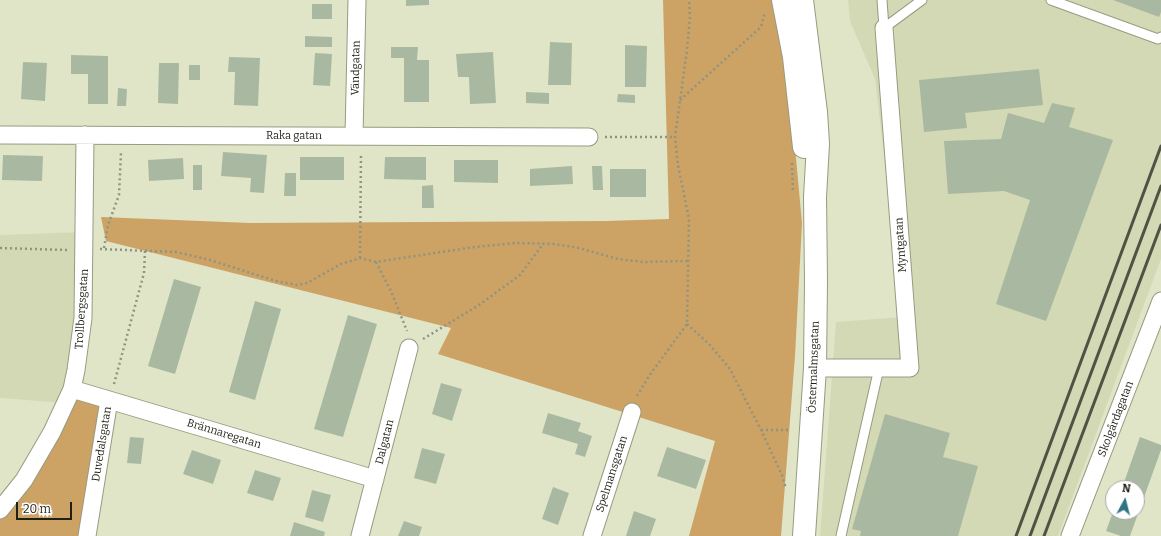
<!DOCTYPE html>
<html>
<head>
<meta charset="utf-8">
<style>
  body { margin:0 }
  #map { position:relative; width:1161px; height:536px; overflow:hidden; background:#e0e5c8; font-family:Bitter,serif }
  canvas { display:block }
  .north { position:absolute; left:1105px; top:480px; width:40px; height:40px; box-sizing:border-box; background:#fff; border:1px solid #a5a6a2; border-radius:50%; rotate:7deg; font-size:11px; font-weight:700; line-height:16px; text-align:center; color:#1f2016 }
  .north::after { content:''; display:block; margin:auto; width:14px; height:18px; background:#307483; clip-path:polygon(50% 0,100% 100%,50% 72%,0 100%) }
  .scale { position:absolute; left:16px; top:502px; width:56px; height:18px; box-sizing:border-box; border:2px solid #1f2016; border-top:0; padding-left:5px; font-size:12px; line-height:14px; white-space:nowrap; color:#1f2016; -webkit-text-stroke:3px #fff; paint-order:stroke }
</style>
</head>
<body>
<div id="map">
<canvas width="1161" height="536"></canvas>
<div class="north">N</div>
<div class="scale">20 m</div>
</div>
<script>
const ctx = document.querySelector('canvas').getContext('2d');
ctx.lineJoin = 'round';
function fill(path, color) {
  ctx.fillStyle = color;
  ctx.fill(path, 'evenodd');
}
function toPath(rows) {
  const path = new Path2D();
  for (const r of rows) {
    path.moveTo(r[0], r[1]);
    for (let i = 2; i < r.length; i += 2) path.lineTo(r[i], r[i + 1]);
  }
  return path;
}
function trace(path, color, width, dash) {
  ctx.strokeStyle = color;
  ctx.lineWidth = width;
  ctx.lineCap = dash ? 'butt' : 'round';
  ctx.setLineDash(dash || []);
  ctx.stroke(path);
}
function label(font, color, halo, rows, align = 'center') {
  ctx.font = font + ' Bitter,serif';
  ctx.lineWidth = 3.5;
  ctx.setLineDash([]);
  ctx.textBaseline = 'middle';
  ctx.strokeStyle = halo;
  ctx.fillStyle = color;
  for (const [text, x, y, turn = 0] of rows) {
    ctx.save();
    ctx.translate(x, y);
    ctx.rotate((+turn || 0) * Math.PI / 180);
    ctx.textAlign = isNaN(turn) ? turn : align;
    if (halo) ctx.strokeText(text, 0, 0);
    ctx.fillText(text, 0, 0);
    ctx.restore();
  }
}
fill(toPath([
  [848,0,1161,0,1161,259,1058,536,820,536,836,322,903,317,875,79,850,21],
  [85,232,66,403,0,398,0,235]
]), '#d3d9b5');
fill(toPath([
  [663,0,776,0,787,60,802,223,795,356,781,536,689,536,715,441,438,354,451,328,106,241,101,217,250,223,607,221,669,219],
  [74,389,115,393,90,536,0,536,0,509]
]), '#cda265');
fill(toPath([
  [406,0,429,0,429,5,406,6],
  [1113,0,1161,0,1161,12,1159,17],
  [312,4,332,4,332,19,312,19],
  [305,36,332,37,332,47,305,47],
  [550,42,572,43,571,85,548,85],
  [625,45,647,46,646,87,625,87],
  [391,47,418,47,417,60,429,60,429,102,404,102,404,58,391,58],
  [493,52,496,103,470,104,469,77,458,77,456,54],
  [315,53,332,54,330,86,313,85],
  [71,55,108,56,108,104,88,104,88,74,71,74],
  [229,57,260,58,258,106,234,105,235,72,228,72],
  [23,62,47,63,45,101,21,99],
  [159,63,179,63,178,104,158,103],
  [189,65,200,65,200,80,189,80],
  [1039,69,1043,105,965,113,967,128,924,132,919,80],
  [118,88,127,89,126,106,117,106],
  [526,92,549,93,549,104,526,103],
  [618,94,635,95,635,103,617,102],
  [1052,103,1075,108,1069,127,1113,140,1046,321,996,304,1030,200,1004,191,948,194,944,141,1001,139,1008,113,1044,123],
  [223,152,267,155,264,193,250,192,251,178,221,176],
  [3,155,43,156,42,181,2,180],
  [300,157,344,157,344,180,300,180],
  [385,157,426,157,426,180,384,179],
  [183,158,184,179,149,181,148,160],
  [454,160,498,160,498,183,454,182],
  [193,165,202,165,202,190,193,190],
  [572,166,573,184,530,186,530,169],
  [592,166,602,166,603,190,593,190],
  [610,169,646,169,646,197,610,197],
  [285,173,296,173,296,196,284,196],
  [433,185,434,208,422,208,422,186],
  [174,279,201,287,175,374,148,366],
  [255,301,281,309,255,400,229,392],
  [348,315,377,324,343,437,314,429],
  [441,383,462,389,452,421,432,414],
  [548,413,581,423,578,431,592,436,585,457,575,454,578,444,542,433],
  [885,414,950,433,943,457,978,466,958,536,860,536,861,531,852,529],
  [130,437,144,438,141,464,127,463],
  [1140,437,1161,445,1161,450,1130,536,1121,536,1106,531,1113,512,1137,512,1137,488,1122,488],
  [667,447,706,460,696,489,657,476],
  [422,448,445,454,436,484,414,478],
  [192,450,221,460,213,484,183,474],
  [255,470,281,478,273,501,247,493],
  [553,487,569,493,558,525,542,519],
  [312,490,331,495,323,522,305,517],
  [634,511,656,519,650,536,626,536],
  [404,521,422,527,419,536,398,536],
  [294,522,325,532,324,536,290,536]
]), '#a9b9a1');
const lane = toPath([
  [882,0,884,28],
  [1051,0,1158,39,1161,37],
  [884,28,922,0],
  [841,536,879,368]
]);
const street = toPath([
  [0,135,589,137],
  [354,136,357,0],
  [815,368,910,368,884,28],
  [72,389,375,479],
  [0,510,24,480,52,432,72,389,76,370,83,318,85,135],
  [87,536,109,400],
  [360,536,409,348],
  [592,536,632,412],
  [1070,536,1161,301]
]);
const secondary = toPath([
  [783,0,794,57,804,147],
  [802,0,816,112,818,144,815,197,816,281,815,368,804,536]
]);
trace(lane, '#979b80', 11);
trace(street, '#979b80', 19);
trace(secondary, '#979b80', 24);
trace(toPath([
  [680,100,761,27,765,13],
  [605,137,675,137],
  [792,163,793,192],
  [0,248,67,250],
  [104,248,108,225,119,195,121,153],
  [100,249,176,252,210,260,276,281,297,285,307,283,341,264,360,258,376,262,475,247,516,243,554,244,579,248,618,259,643,262,688,261],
  [360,258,361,154],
  [376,262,391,291,407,331],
  [687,324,709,344,730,369,761,430,782,475,786,489],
  [423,339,479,305,520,275,543,244],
  [114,384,144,273,145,251],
  [637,396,649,376,687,324,689,219,678,165,675,137,687,50,690,17,689,0],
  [761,430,791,430]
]), '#90947f', 2.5, [2, 3]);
trace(lane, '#fff', 9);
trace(street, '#fff', 17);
trace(secondary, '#fff', 22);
trace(toPath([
  [1016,536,1161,146],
  [1030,536,1161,186],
  [1044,536,1161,225]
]), '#505243', 3);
label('11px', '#1f2016', '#fff', [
  ["Vändgatan",356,68,-89],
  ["Raka gatan",294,136],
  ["Myntgatan",901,245,-94],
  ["Trollbergsgatan",82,309,-86],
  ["Östermalmsgatan",814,367,-88],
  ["Skolgårdagatan",1116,419,-69],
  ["Brännaregatan",224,434,17],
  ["Dalgatan",385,442,-76],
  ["Duvedalsgatan",102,444,-81],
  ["Spelmansgatan",612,474,-72]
]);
</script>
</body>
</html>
